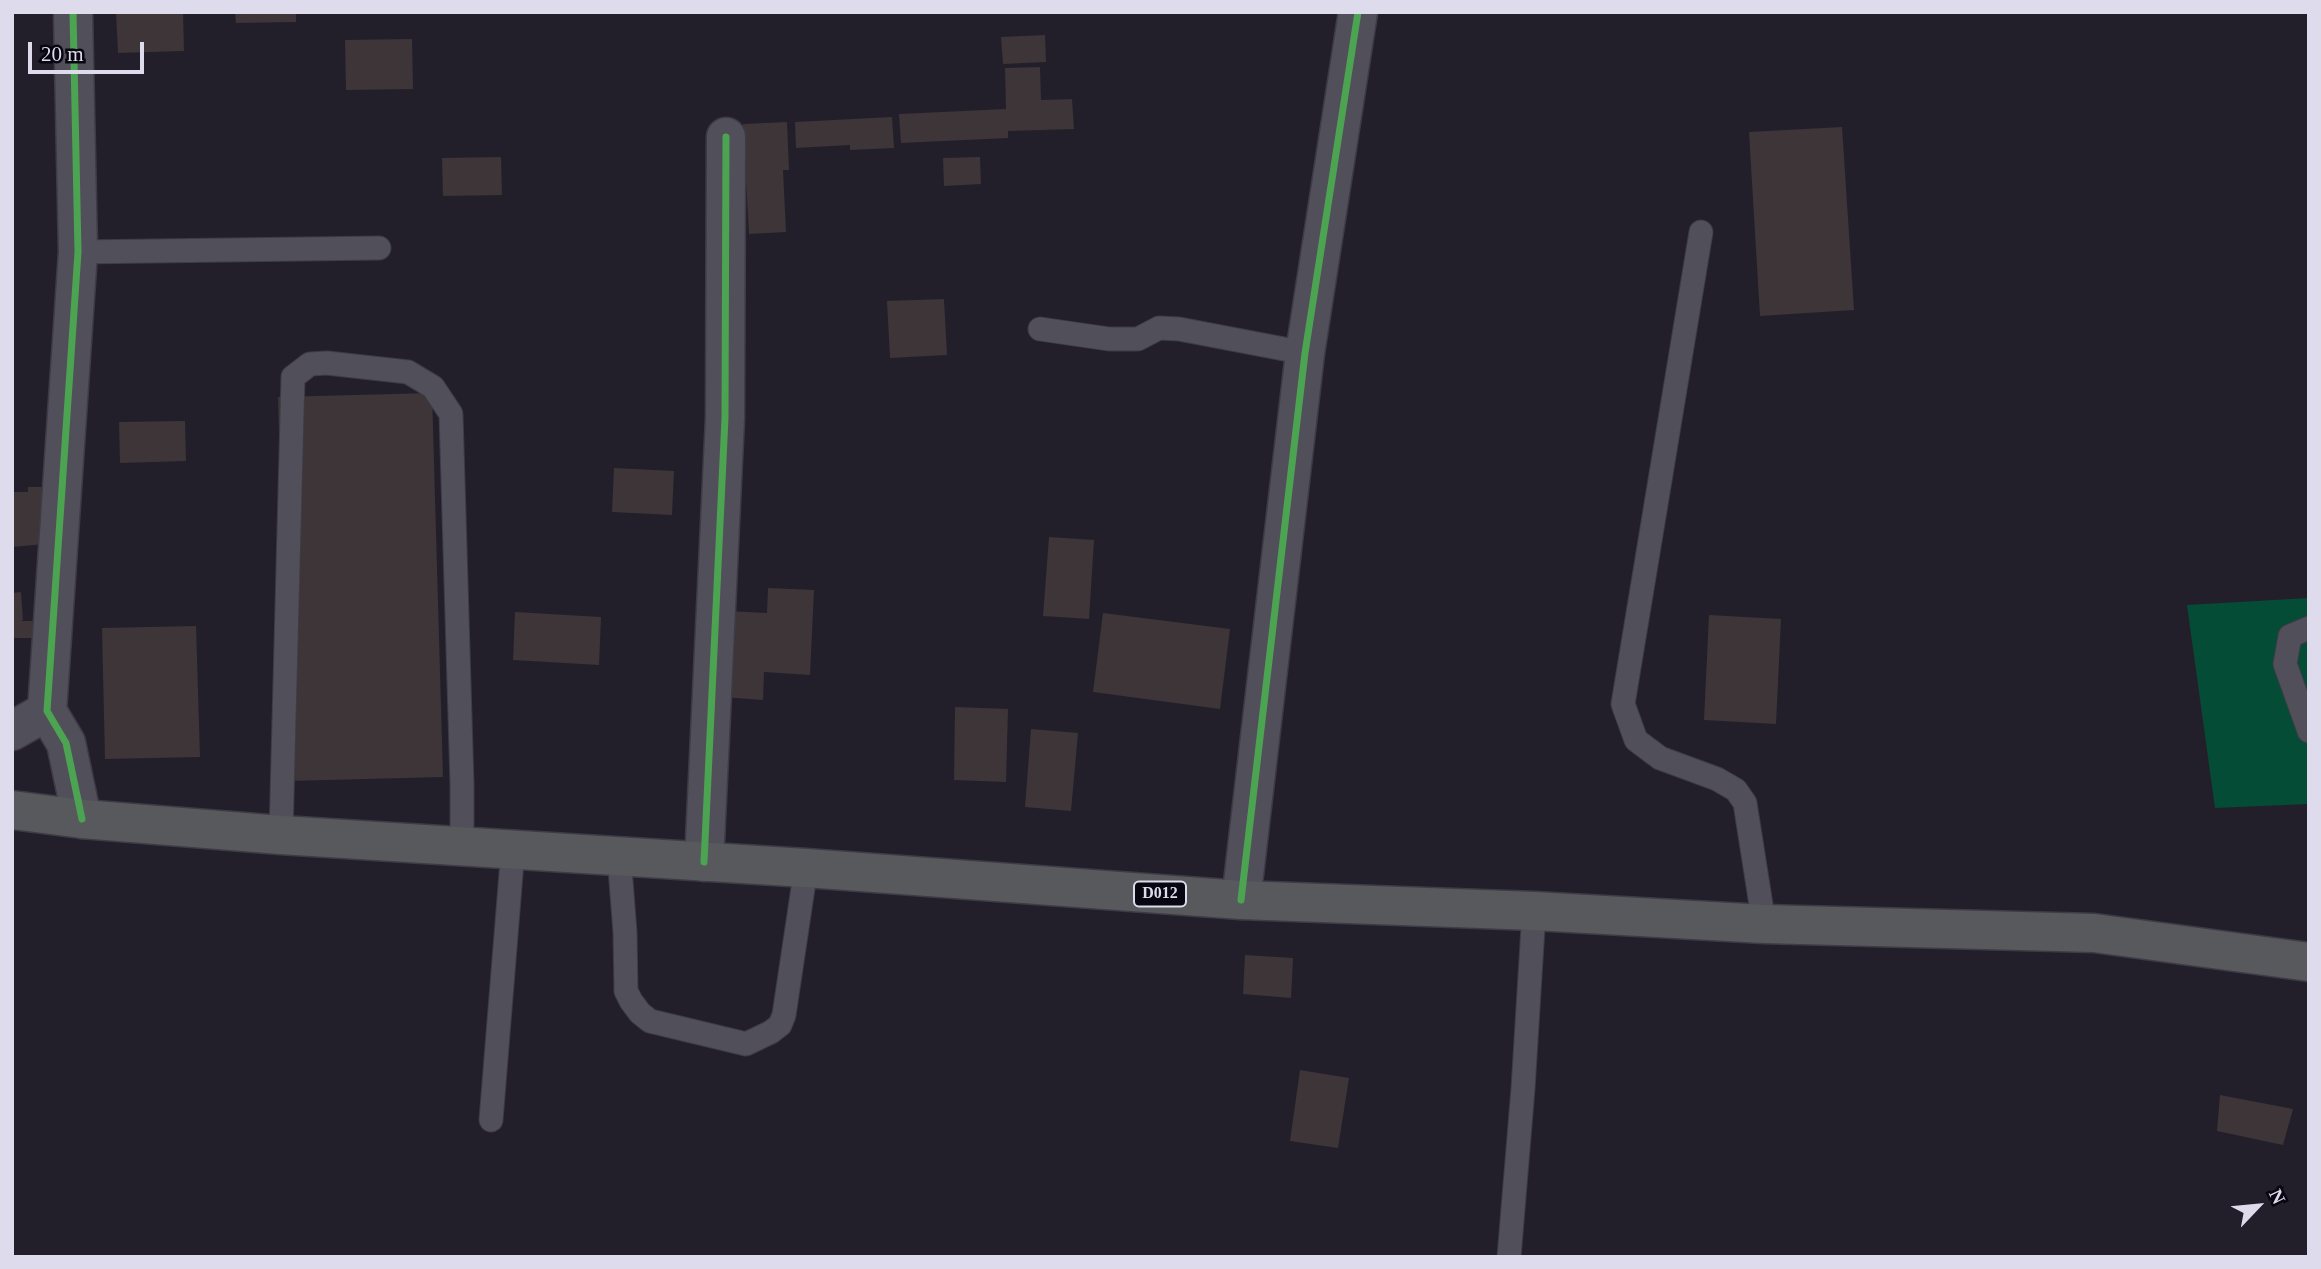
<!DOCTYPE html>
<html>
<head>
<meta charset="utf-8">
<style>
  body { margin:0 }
  #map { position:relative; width:2321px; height:1269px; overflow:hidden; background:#221f2b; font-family:Georgia,serif }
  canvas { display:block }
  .frame { position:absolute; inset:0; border:14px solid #dddbec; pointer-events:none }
  .north { position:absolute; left:2223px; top:1171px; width:70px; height:70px; -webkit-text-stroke:5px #080610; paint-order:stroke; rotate:64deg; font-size:19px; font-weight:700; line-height:28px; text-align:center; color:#dddbec }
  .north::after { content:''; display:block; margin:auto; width:24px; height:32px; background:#dddbec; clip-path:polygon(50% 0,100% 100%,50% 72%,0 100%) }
  .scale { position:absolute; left:28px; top:42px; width:116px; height:32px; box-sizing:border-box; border:4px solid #dddbec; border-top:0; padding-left:9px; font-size:21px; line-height:24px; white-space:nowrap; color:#dddbec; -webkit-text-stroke:5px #080610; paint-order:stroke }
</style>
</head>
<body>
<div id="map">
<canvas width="2321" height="1269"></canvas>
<div class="frame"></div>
<div class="north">N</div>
<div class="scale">20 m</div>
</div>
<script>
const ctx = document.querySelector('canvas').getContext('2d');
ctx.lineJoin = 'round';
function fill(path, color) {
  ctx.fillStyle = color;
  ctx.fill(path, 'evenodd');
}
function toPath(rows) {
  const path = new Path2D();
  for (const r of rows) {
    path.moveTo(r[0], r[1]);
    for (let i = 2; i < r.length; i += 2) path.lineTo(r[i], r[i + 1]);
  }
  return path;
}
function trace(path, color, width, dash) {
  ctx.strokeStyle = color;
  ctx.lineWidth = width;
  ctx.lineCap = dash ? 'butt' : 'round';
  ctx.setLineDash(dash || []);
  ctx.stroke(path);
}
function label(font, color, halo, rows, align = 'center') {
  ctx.font = font + ' Georgia,serif';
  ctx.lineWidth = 5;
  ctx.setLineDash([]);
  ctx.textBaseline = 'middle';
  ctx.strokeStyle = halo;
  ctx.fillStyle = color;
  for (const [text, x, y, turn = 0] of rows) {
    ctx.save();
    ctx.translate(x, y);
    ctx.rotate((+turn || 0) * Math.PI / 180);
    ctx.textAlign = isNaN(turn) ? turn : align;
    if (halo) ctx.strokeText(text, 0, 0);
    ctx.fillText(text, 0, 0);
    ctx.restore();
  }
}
fill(toPath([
  [2309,598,2309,804,2215,808,2187,605]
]), '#054c36');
fill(toPath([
  [116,12,183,12,184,51,118,53],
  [235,12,296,12,296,22,236,23],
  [1045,35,1046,62,1003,64,1001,37],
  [412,39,413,89,346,90,345,40],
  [1040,67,1041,100,1072,99,1074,129,1008,131,1008,138,901,143,899,114,1006,109,1005,68],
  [892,117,894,148,850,150,850,145,796,148,795,122],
  [787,122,789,170,783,170,786,232,749,234,743,124],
  [1842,127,1854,310,1760,316,1749,132],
  [501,157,502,195,443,196,442,158],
  [980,157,981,184,944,186,943,158],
  [944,299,947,355,890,358,887,301],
  [432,393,443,777,288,781,278,397],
  [185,421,186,461,120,463,119,422],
  [614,468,674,471,672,515,612,512],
  [28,487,44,487,45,544,12,547,12,492,28,492],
  [1049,537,1094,540,1089,619,1043,616],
  [768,588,814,590,810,675,764,672,763,700,722,697,726,611,767,613],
  [21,592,23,620,20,621,42,621,43,638,12,638,12,593],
  [515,612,601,617,599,665,513,660],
  [1103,613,1230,629,1220,709,1093,692],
  [1709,615,1781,619,1776,724,1704,720],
  [196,626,200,757,105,759,102,628],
  [955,707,1008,709,1006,782,954,780],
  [1031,729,1078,733,1071,811,1025,807],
  [1245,955,1293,958,1291,998,1243,994],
  [1300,1070,1349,1078,1338,1148,1290,1141],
  [2220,1095,2293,1109,2283,1145,2217,1131]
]), '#3d3538');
const lane = toPath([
  [1701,232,1623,704,1636,740,1660,758,1717,779,1736,790,1745,803,1764,924],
  [78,252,379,248],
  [1040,329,1109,339,1138,339,1159,328,1179,329,1305,353],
  [2309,628,2290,636,2285,664,2309,731],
  [281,835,293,377,310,364,327,363,408,372,433,387,451,414,462,784,462,847],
  [619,856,625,932,626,991,631,1001,640,1013,650,1021,746,1044,771,1032,780,1025,784,1015,806,868],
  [491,1120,513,849],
  [1509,1257,1523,1089,1534,911]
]);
const street = toPath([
  [73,12,78,252,47,711,66,743,82,819],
  [12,731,47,711],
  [704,862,725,418,726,137],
  [1241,900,1305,353,1358,12]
]);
const primary = toPath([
  [12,810,82,819,281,835,806,868,1241,900,1534,911,1764,924,2094,933,2309,962]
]);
trace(lane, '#3e3b46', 25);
trace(street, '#3e3b46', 41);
trace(primary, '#3e3b46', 41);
trace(lane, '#514f59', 23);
trace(street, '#514f59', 38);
trace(primary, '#57595d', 38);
trace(toPath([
  [73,12,78,252,47,711,66,743,82,819],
  [704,862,725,418,726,137],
  [1241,900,1305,353,1358,12]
]), '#4ca352', 7);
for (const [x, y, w] of [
  [1160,894,52]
]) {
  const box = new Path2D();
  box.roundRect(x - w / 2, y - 12.5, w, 25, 5);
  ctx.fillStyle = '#080610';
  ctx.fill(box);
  trace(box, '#dddbec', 2);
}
label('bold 16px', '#dddbec', null, [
  ["D012",1160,894]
]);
</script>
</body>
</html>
